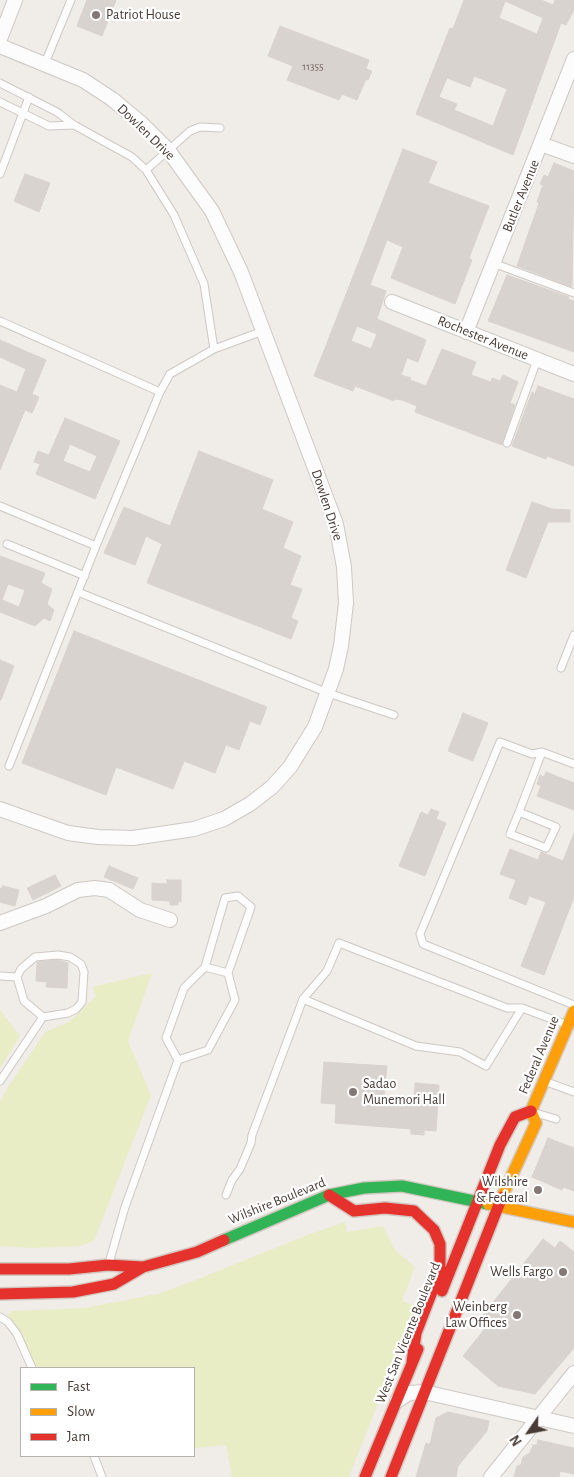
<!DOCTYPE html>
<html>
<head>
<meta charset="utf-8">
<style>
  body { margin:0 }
  #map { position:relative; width:574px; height:1477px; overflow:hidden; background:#f0ece8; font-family:"Alegreya Sans",sans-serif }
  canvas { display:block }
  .legend { position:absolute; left:20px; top:1367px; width:175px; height:90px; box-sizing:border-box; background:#fff; border:1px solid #b6b0ae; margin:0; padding:6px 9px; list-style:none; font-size:15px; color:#483a34 }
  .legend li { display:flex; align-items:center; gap:10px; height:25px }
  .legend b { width:25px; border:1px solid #b6b0ae }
  .north { position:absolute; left:504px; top:1407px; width:50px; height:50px; -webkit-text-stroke:4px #fff; paint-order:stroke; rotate:237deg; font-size:14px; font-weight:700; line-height:20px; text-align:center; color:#483a34 }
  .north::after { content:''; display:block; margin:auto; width:18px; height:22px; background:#483a34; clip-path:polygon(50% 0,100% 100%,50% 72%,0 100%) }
</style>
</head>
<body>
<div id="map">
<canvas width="574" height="1477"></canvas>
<ul class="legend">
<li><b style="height:6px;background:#30b455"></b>Fast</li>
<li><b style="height:6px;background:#ff9f0a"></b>Slow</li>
<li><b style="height:6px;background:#e5322d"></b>Jam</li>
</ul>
<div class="north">N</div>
</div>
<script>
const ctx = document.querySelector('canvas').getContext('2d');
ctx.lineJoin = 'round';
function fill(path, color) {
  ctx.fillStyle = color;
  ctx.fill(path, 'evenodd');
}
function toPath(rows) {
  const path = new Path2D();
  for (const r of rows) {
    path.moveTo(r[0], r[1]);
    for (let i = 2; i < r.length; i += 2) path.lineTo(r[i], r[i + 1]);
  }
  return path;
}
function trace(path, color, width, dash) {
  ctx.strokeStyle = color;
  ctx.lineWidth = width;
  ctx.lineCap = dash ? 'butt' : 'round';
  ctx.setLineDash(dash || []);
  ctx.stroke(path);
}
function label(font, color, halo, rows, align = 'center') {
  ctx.font = font + ' "Alegreya Sans",sans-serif';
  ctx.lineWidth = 4.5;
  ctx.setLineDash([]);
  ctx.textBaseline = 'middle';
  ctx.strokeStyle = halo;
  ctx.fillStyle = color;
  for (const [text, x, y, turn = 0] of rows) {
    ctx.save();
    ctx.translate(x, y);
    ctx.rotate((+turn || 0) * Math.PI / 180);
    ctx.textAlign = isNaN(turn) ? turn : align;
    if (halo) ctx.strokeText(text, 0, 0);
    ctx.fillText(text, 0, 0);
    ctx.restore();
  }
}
fill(toPath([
  [152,973,128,1041,151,1095,94,1241,80,1246,33,1248,0,1246,0,1102,8,1087,45,1032,69,1022,96,996,93,987],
  [0,1010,20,1036,0,1068],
  [345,1222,347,1232,383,1226,395,1250,415,1267,402,1301,416,1306,349,1477,232,1477,226,1445,194,1448,194,1368,37,1368,30,1358,18,1329,8,1315,12,1311,85,1308,157,1294,191,1282,310,1234]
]), '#e8edc6');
const building = toPath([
  [87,0,116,0,102,36,77,26,87,0],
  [464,0,541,0,553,5,555,0,574,0,574,10,566,25,561,23,513,155,416,114,450,28,453,29,464,0],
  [505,1,543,18,537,34,499,18,505,1],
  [474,76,507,89,493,126,454,110,457,104,439,97,447,78,470,87,474,76],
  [280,26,369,60,366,69,372,71,368,80,366,79,357,100,342,94,339,100,287,80,293,66,268,56,280,26],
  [403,149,437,162,428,183,489,206,469,258,472,260,455,304,391,278,403,247,387,240,370,285,386,291,377,319,426,340,418,362,407,358,401,375,411,378,410,380,426,386,442,349,476,362,471,375,491,382,492,378,500,381,503,375,518,382,510,403,515,405,502,445,415,412,417,406,402,400,395,399,394,401,355,386,353,391,314,376,403,149],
  [357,326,377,334,371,349,351,341,357,326],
  [554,163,574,171,572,287,517,266,539,203,537,202,543,185,540,184,544,175,548,177,554,163],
  [25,174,50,183,39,212,14,201,25,174],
  [507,275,569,297,568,299,574,301,574,352,488,321,507,275],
  [0,340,46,360,32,394,39,397,32,413,25,410,0,470,0,385,17,392,26,369,0,357,0,340],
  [538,386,574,399,574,466,547,456,546,459,512,446,532,392,535,394,538,386],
  [65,418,120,441,95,499,36,474,40,464,34,462,38,451,49,455,65,418],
  [70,444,97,456,90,472,63,461,70,444],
  [199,451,273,480,262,509,293,522,283,548,301,556,290,585,302,589,291,618,298,621,291,639,147,583,162,544,146,536,135,565,104,553,124,507,170,526,199,451],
  [532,502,552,509,570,510,570,522,548,522,526,578,506,570,532,502],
  [0,556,45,573,41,583,52,589,47,604,54,610,50,621,44,618,35,626,0,612,0,556],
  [8,584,25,590,19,607,2,600,8,584],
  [74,631,267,707,260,725,250,721,239,750,226,745,215,773,184,761,173,789,116,767,106,795,22,763,74,631],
  [0,660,14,666,1,700,0,700,0,660],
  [463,713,488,723,473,761,448,751,463,713],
  [546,772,574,783,574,810,537,796,541,786,537,784,540,775,544,777,546,772],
  [431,809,439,812,436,819,446,823,425,876,399,866,421,812,428,815,431,809],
  [574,833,574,897,544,975,521,966,546,902,529,896,526,905,509,898,516,880,500,874,510,849,538,860,541,852,563,861,574,833],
  [109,866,138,878,133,889,104,877,109,866],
  [55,875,61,886,33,900,27,888,55,875],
  [167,880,181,880,181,902,178,901,178,905,170,905,170,901,152,900,152,883,167,884,167,880],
  [3,886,19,890,15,906,0,902,0,888,2,889,3,886],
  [58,960,68,963,67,988,46,987,47,982,36,981,37,962,58,960],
  [324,1062,387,1066,384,1099,393,1100,393,1105,414,1106,415,1083,439,1085,436,1131,424,1130,424,1135,411,1134,411,1129,335,1123,336,1104,321,1103,324,1062],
  [548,1138,574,1148,574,1191,563,1187,562,1190,532,1177,548,1138],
  [543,1239,555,1248,560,1241,574,1252,574,1348,535,1394,498,1386,463,1356,484,1330,476,1324,543,1239],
  [448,1412,489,1421,487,1431,458,1466,456,1477,416,1477,426,1443,430,1444,436,1418,448,1412],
  [538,1440,574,1448,574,1474,560,1471,559,1477,514,1477,517,1466,521,1465,523,1457,530,1453,533,1445,537,1445,538,1440]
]);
fill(building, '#d9d3cf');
trace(building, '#d9d2ce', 1);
const lane = toPath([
  [45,63,71,0],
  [0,83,57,112,74,125,132,157,146,170,174,215,204,284,214,349],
  [0,102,49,126,74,125],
  [146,170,190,131,200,127,220,128],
  [0,174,29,97],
  [493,263,574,293],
  [0,321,160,392],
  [507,443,537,360],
  [0,506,96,546],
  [7,544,85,576],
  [78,592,328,693,394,715],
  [561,668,574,635],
  [574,764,542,752,532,754,500,742,420,934,423,944,574,1005],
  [9,766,96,546,160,392,170,374,214,349,263,331],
  [519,812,510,834,546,848,556,827,519,812,542,752],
  [205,967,225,898,238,896,251,907,228,973],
  [0,976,17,977],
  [303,999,416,1046,460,1052,486,1066,522,1008],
  [0,1081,43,1017,68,1013,76,1009,82,1002,84,972,81,964,70,957,58,955,35,957,21,969,17,977,24,1001,43,1017],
  [544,1081,574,1092],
  [536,1113,556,1119],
  [226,1195,232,1180,240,1169,251,1143,252,1135,303,999,327,971,339,943,507,1008,522,1008,568,1025],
  [109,1263,125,1207,178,1060,166,1038,184,988,205,967,228,973,235,1000,208,1050,178,1060],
  [0,1317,8,1322,17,1334,32,1368],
  [94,1456,102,1477]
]);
const street = toPath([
  [0,39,15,0],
  [0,46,83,80,112,99,142,124,168,150,212,211,241,272,336,524,344,567,346,603,341,646,336,669,315,727,290,767,272,787,250,804,224,819,194,829,133,838,98,837,68,833,0,809],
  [541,144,574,156],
  [392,302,574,374],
  [466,332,574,59],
  [0,923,46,906,78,890,95,888,109,890,140,910,170,920],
  [397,1401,409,1393,424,1392,574,1426],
  [491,1477,574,1373]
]);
const fast = toPath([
  [224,1240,329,1195,364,1188,402,1186,488,1204]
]);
const slow = toPath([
  [502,1197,536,1123,531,1111,574,1011],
  [488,1204,574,1222]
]);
const jam = toPath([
  [329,1195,354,1211,385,1208,414,1211,434,1230,440,1244,440,1271,416,1333,412,1362],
  [0,1269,69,1269,108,1265,143,1267,197,1252,224,1240],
  [442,1291,500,1145,515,1117,531,1111],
  [0,1294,73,1292,114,1284,143,1267],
  [365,1477,418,1349],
  [391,1477,502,1197]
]);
trace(lane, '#cdc8c4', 9);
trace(street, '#cdc8c4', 16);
trace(fast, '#d2c8c0', 14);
trace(slow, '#d2c8c0', 14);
trace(jam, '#d2c8c0', 14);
trace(lane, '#fdfcfc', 7);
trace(street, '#fdfcfc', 14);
trace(fast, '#30b455', 11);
trace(slow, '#ff9f0a', 11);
trace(jam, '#e5322d', 11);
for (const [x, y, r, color] of [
  [96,15,5,"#837873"],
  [353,1092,5,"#837873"],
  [538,1190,5,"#837873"],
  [563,1272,5,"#837873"],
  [517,1315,5,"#837873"]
]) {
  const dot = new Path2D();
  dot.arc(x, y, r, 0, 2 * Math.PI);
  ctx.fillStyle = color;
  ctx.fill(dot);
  trace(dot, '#fff', 2);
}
label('11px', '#6e625c', null, [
  ["11355",313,67]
]);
label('14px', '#483a34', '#fff', [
  ["Patriot House",106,15,"left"],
  ["Sadao",363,1084,"left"],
  ["Munemori Hall",363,1100,"left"],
  ["Wilshire",528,1182],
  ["& Federal",528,1198],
  ["Wells Fargo",553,1272],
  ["Weinberg",507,1307],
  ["Law Offices",507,1323]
], 'right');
label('14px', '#483a34', '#fff', [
  ["Dowlen Drive",146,132,44],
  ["Butler Avenue",521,196,-68],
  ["Rochester Avenue",483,338,22],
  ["Dowlen Drive",327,505,72],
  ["Federal Avenue",539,1055,-67],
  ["Wilshire Boulevard",277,1201,-22],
  ["West San Vicente Boulevard",408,1333,-68]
]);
</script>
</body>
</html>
